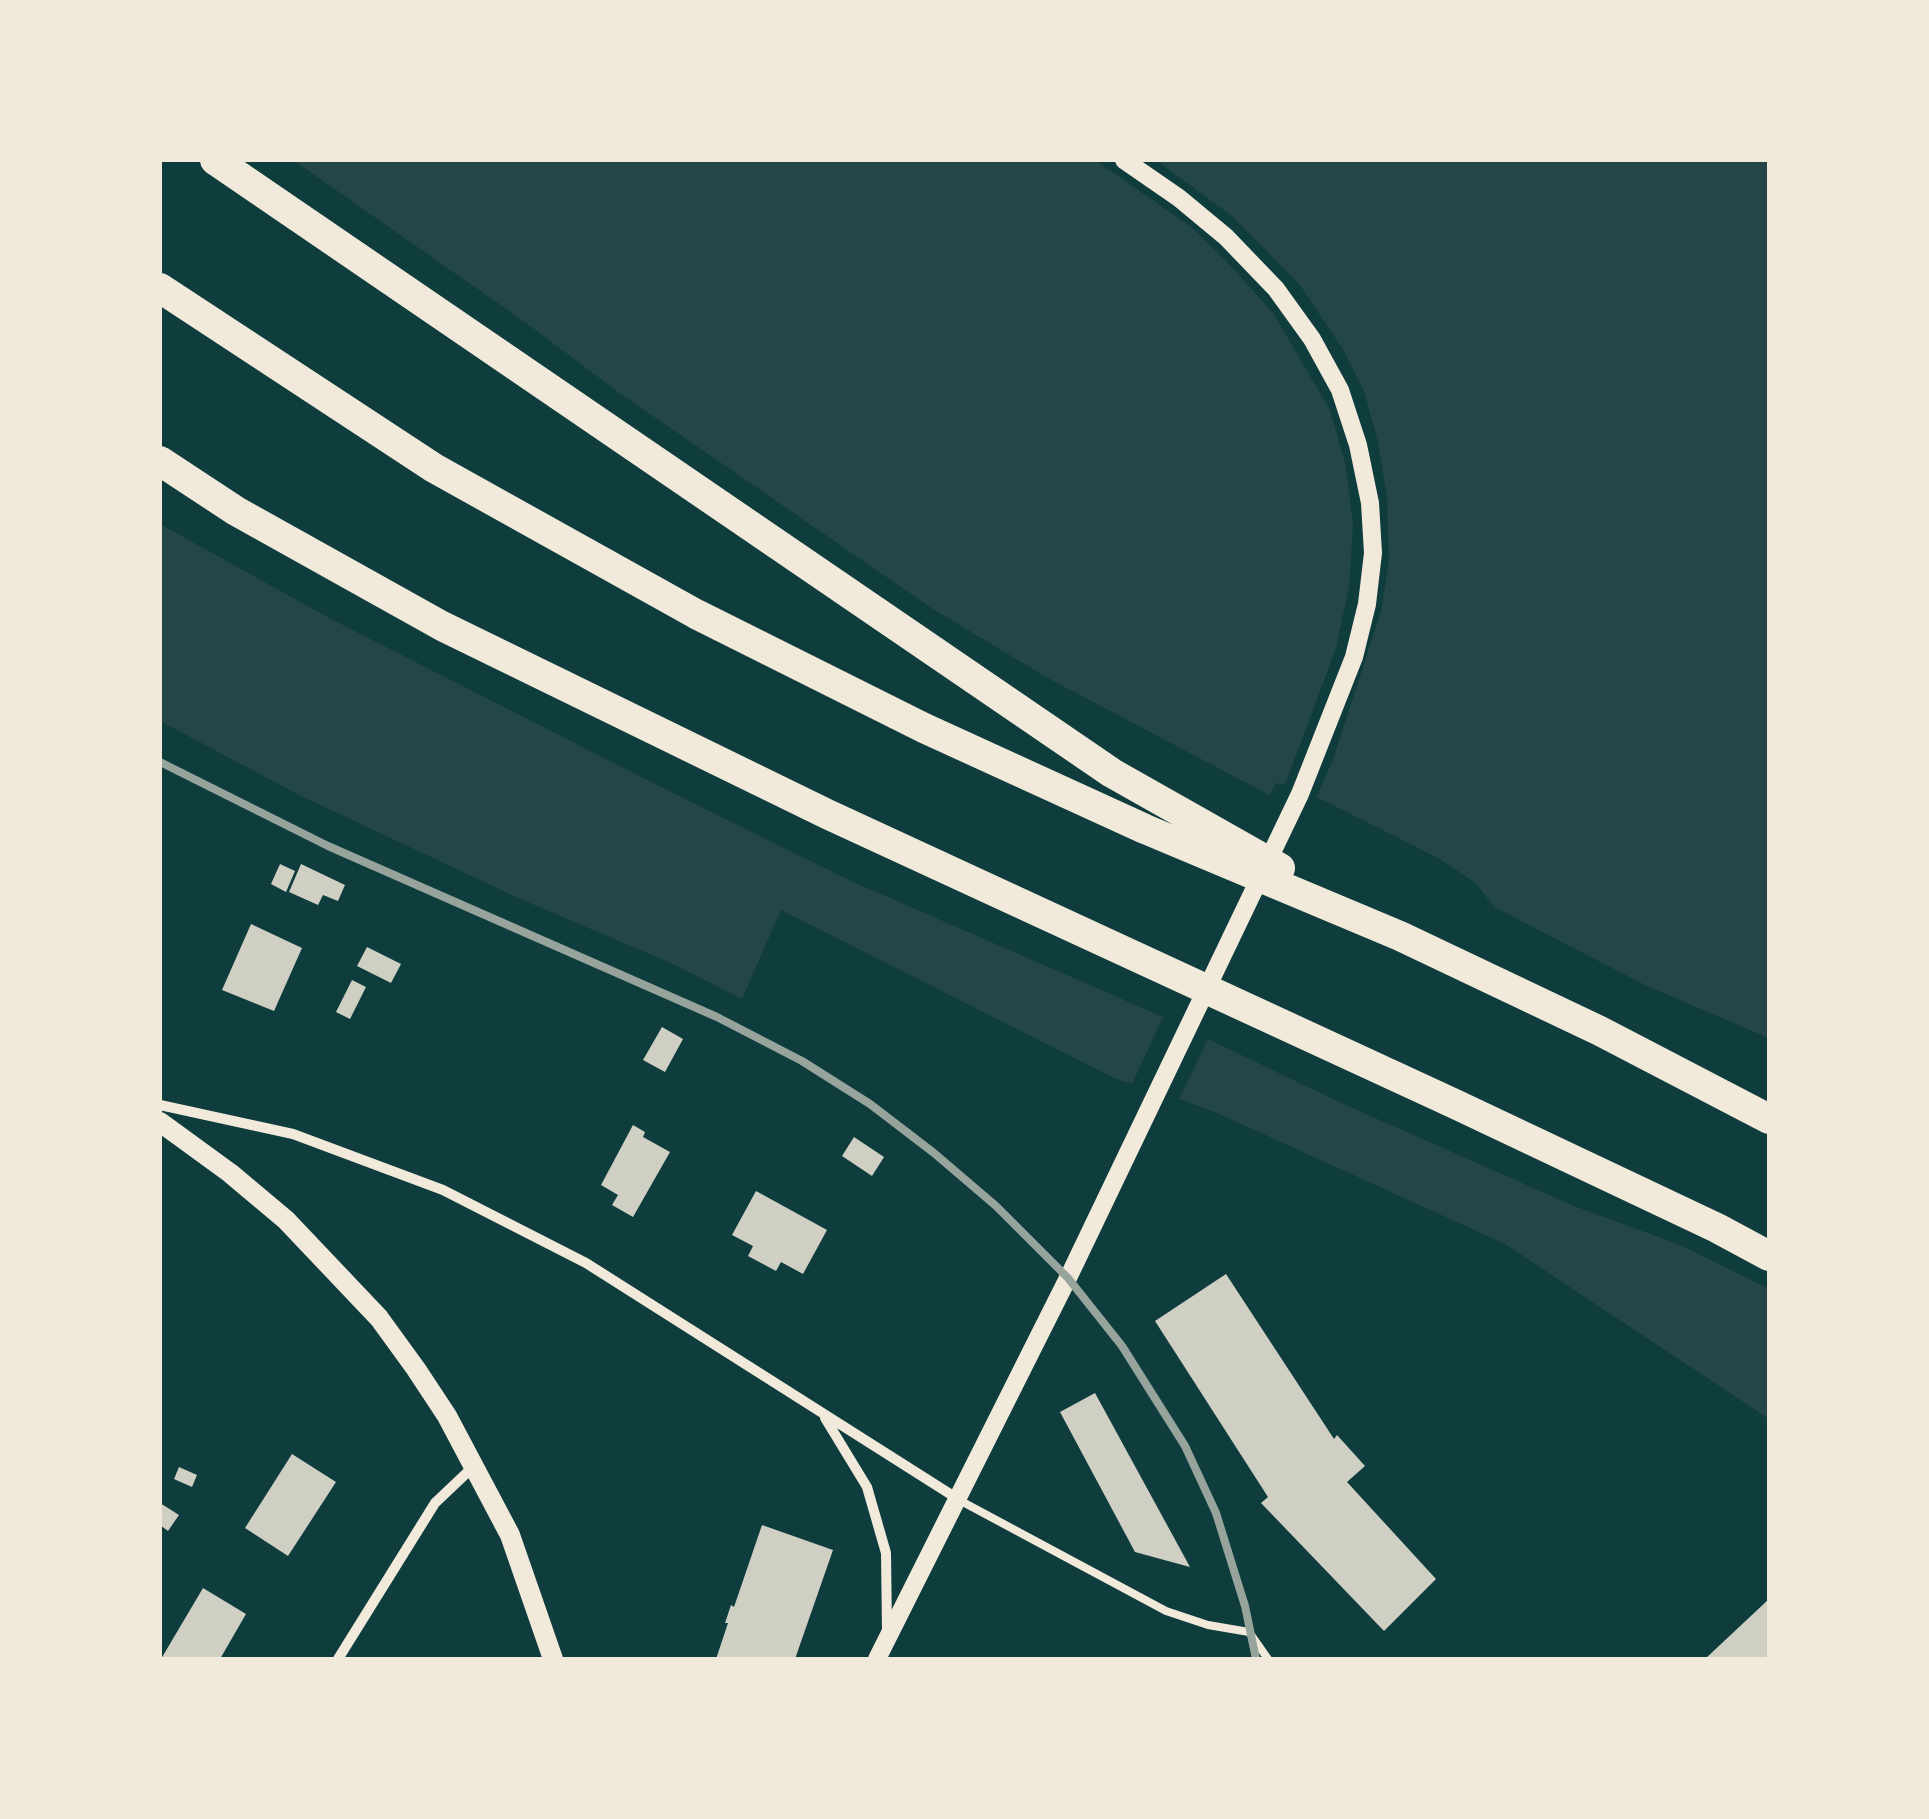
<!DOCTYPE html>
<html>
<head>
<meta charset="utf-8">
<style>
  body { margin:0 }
  #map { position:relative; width:1929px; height:1819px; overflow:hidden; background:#0f3d3e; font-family:Jost,sans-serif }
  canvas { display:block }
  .frame { position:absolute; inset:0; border:162px solid #f1e9da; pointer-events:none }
</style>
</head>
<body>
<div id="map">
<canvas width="1929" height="1819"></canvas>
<div class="frame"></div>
</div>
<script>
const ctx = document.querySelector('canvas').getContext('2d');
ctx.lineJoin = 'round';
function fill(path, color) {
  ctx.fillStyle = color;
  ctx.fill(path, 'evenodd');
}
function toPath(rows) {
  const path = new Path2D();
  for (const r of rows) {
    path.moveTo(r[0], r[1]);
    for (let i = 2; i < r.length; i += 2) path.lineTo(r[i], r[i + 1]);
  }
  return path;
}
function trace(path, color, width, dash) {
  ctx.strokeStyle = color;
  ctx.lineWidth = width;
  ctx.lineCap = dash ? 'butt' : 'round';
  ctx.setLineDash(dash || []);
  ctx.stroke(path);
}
fill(toPath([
  [293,160,1095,160,1190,226,1230,265,1273,313,1330,410,1346,467,1353,525,1349,588,1336,648,1285,785,1276,783,1269,795,1046,677,933,609,621,394,529,325],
  [1156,160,1769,160,1769,1038,1645,985,1494,907,1476,883,1438,858,1317,797,1334,757,1381,611,1389,560,1387,498,1378,442,1364,391,1344,351,1300,285,1232,216],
  [160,524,329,618,671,792,851,881,1163,1017,1132,1084,1114,1078,781,910,742,999,675,965,525,901,303,797,160,721],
  [1208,1039,1339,1102,1574,1206,1680,1245,1769,1289,1769,1419,1505,1244,1215,1112,1179,1099]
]), '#244646');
fill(toPath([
  [280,864,295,871,286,892,271,884],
  [301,864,345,885,338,901,323,895,318,905,289,892],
  [251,924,302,948,274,1011,222,990],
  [367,947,401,964,391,983,357,966],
  [352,980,366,987,350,1019,336,1012],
  [662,1027,683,1039,665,1072,643,1060],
  [633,1125,645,1132,643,1137,670,1152,633,1217,612,1205,618,1195,601,1185],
  [854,1137,884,1157,872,1176,842,1156],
  [756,1191,827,1230,803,1274,781,1262,776,1271,748,1256,753,1246,732,1235],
  [1226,1274,1334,1439,1337,1435,1365,1466,1347,1482,1436,1579,1384,1631,1261,1503,1268,1497,1155,1321],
  [1095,1393,1190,1567,1135,1552,1060,1412],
  [292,1454,336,1482,288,1556,245,1528],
  [179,1467,197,1475,192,1487,174,1479],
  [160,1503,179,1515,168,1531,160,1525],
  [762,1525,833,1550,795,1659,716,1659,728,1623,725,1623,731,1605,734,1607],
  [203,1588,246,1614,220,1659,161,1659],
  [1769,1599,1769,1659,1705,1659]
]), '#cfcfc3');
trace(toPath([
  [959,1500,1166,1611,1208,1625,1249,1632,1268,1659]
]), '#f1e9da', 8);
trace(toPath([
  [160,1105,293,1134,443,1190,586,1263,958,1499],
  [825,1418,867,1487,886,1553,887,1631],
  [338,1659,435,1503,474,1466]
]), '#f1e9da', 10);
trace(toPath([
  [877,1659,1068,1278,1300,794,1354,657,1367,604,1373,553,1370,503,1358,445,1340,390,1312,339,1276,289,1226,237,1179,198,1124,160]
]), '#f1e9da', 18);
trace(toPath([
  [160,1122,230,1173,286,1220,379,1318,416,1369,447,1416,510,1535,553,1659]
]), '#f1e9da', 20);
trace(toPath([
  [215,160,1112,773,1280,868],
  [160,288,434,468,696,614,924,728,1145,829,1400,936,1600,1031,1769,1119],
  [160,461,236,511,442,626,827,814,1455,1104,1717,1228,1769,1256]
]), '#f1e9da', 30);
trace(toPath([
  [160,762,328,846,717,1017,802,1061,870,1104,934,1153,996,1206,1068,1278,1122,1346,1185,1446,1216,1513,1245,1606,1256,1659]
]), '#97a49c', 8);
</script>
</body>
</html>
